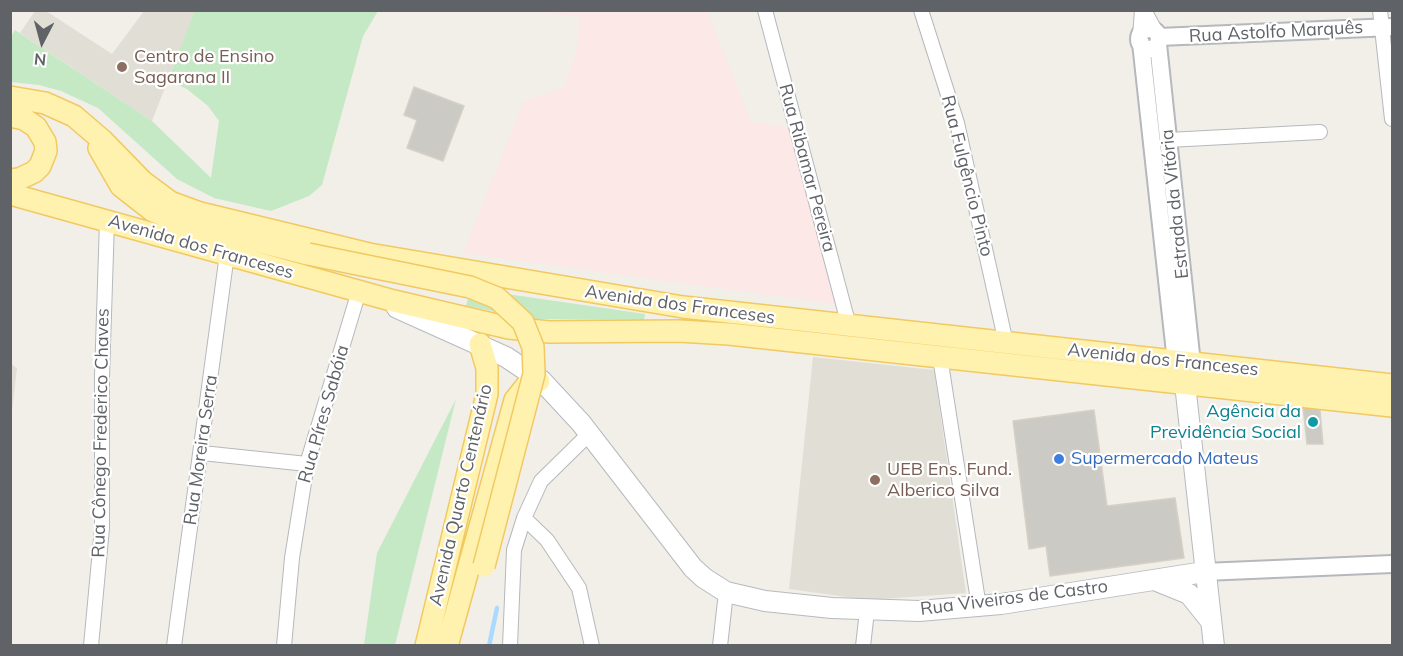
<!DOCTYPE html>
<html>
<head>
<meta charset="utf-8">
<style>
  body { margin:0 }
  #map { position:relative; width:1403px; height:656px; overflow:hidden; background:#f1efe8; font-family:Mulish,sans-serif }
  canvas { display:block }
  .frame { position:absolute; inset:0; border:12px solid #5f6368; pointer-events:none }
  .north { position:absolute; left:12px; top:12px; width:60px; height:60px; -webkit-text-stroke:4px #fff; paint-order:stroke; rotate:186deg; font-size:16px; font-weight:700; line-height:24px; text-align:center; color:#5f6368 }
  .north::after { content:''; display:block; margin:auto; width:21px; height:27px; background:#5f6368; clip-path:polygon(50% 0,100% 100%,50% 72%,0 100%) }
</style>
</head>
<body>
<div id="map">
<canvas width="1403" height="656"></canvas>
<div class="frame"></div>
<div class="north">N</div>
</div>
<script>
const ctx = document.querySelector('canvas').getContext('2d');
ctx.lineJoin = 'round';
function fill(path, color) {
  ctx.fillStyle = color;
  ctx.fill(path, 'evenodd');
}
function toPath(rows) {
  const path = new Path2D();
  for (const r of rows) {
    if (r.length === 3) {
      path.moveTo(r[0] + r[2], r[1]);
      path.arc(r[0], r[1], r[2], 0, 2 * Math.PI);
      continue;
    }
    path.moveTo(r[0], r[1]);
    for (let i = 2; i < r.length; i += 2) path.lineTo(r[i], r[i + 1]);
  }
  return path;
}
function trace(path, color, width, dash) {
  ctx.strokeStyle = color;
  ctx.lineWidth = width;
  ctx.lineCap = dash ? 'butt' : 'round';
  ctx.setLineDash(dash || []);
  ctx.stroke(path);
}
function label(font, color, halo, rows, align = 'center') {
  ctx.font = font + ' Mulish,sans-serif';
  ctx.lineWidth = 4.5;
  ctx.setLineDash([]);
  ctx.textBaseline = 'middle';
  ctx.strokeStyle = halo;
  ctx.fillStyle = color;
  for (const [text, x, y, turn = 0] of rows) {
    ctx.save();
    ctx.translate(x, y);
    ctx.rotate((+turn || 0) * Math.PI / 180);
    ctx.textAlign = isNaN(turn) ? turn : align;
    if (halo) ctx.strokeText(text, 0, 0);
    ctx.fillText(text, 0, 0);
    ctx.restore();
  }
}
fill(toPath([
  [35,11,46,11,112,54,144,11,195,11,152,121,20,33],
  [813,357,934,370,966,593,868,600,789,589],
  [11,364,17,368,11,419]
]), '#e1ded6');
fill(toPath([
  [528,11,707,11,751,122,791,128,835,304,463,253,524,101,564,87,576,54,581,17]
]), '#fce8e6');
fill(toPath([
  [195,10,378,11,363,36,322,185,309,196,271,211,214,198,177,179,98,108,61,91,39,85,11,82,11,37,15,30,152,121,211,178,219,121,208,106,187,89,168,80],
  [493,292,645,314,644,320,535,319,466,306,469,295],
  [456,399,395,645,364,645,377,553]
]), '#c5e8c5');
trace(toPath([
  [489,646,497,608]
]), '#aadaff', 4.5);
const building = toPath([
  [414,87,464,106,443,161,407,148,417,120,404,115,414,87],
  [1302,398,1319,400,1323,444,1307,444,1302,398],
  [1094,410,1107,506,1175,498,1184,558,1050,576,1046,546,1029,549,1013,421,1094,410]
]);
fill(building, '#cccac5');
trace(building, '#d6d1c6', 1.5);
const minor = toPath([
  [765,10,849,326],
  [921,10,957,123,1006,343],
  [1144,10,1156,32],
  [1380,10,1392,119],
  [1140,37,1142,10],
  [1168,140,1320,132],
  [940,357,979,607],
  [202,453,307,464],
  [524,518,547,540,579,588,592,646],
  [91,646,102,528,102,377,107,221],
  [174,646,227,254],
  [284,646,292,558,307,464,359,291],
  [510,646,514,550,524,518,541,481,589,434],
  [720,646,726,592],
  [863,646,867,611]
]);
const tertiary = toPath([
  [1149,39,10],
  [1159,37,1392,27],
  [1141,43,1176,362],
  [1158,44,1192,364],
  [1204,572,1392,564]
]);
const secondary = toPath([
  [397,308,506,357,542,381,581,423,693,568,704,578,726,592,765,601,832,608,919,611,1001,604,1204,572],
  [1190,369,1185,384,1214,646],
  [1157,581,1189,594,1209,619]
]);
const primary = toPath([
  [10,97,45,103,74,116,102,140,143,182,170,202,200,213,369,254,683,307,1392,385],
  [10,116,24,119,36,127,45,142,46,151,40,166,34,172,19,179,10,180],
  [99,148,121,186,153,211,178,221,308,254],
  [10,194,394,301,509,328,549,332,679,331,729,334,1392,406],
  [426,646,487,394,487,368,480,344],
  [447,646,515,400,527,385,539,381]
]);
trace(minor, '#b5b8bc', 16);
trace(tertiary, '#b5b8bc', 20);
trace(secondary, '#b6babf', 22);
trace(primary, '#f2c960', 24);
trace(minor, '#fff', 14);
trace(tertiary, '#fff', 16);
trace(secondary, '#fff', 20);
trace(primary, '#fff2af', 21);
const primaryBridge = toPath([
  [308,254,470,287,497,298,523,322,533,347,534,374,484,566]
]);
trace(primaryBridge, '#f2c960', 24, []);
trace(primaryBridge, '#fff2af', 21);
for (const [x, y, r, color] of [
  [122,67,6,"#8d6e63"],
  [1313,422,6,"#0f9aa8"],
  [1059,459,6,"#3f7fe0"],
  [875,480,6,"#8d6e63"]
]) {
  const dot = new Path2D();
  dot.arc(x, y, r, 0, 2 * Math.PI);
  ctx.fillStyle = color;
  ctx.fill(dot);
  trace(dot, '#fff', 2);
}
label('18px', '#5f6368', '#fff', [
  ["Rua Astolfo Marquês",1276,32,-3],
  ["Rua Ribamar Pereira",807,168,75],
  ["Rua Fulgêncio Pinto",967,176,76],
  ["Estrada da Vitória",1175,204,-96],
  ["Avenida dos Franceses",201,247,16],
  ["Avenida dos Franceses",680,305,8],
  ["Avenida dos Franceses",1163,360,6],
  ["Rua Píres Sabóia",324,414,-74],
  ["Rua Cônego Frederico Chaves",101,433,-89],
  ["Rua Moreira Serra",201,450,-82],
  ["Avenida Quarto Centenário",461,495,-77],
  ["Rua Viveiros de Castro",1014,598,-7]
]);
label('18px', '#785e54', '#fff', [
  ["Centro de Ensino",134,57],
  ["Sagarana II",134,78],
  ["UEB Ens. Fund.",887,470],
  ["Alberico Silva",887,491]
], 'left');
label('18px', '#0d838f', '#fff', [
  ["Agência da",1301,412],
  ["Previdência Social",1301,433]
], 'right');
label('18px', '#366cbe', '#fff', [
  ["Supermercado Mateus",1071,459]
], 'left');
</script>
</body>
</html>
